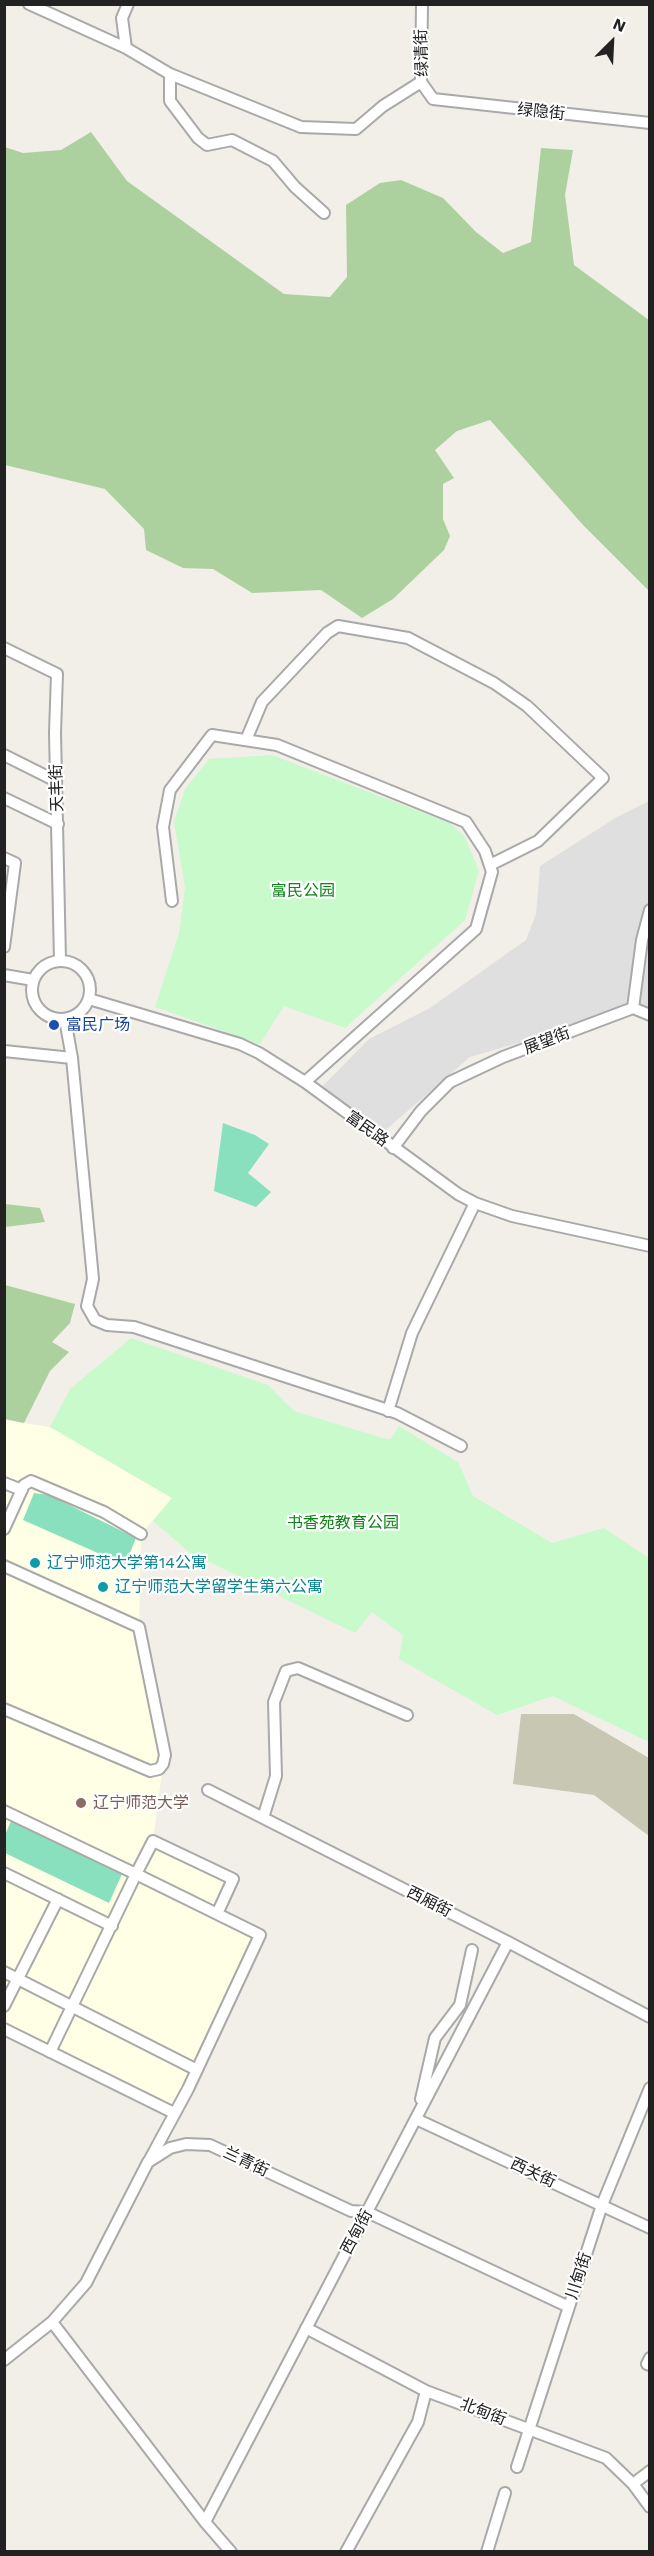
<!DOCTYPE html>
<html>
<head>
<meta charset="utf-8">
<style>
  body { margin:0 }
  #map { position:relative; width:654px; height:2556px; overflow:hidden; background:#f2efe9; font-family:"Work Sans",sans-serif }
  canvas { display:block }
  .frame { position:absolute; inset:0; border:6px solid #222; pointer-events:none }
  .north { position:absolute; left:582px; top:12px; width:60px; height:60px; -webkit-text-stroke:4px #fff; paint-order:stroke; rotate:24deg; font-size:16px; font-weight:700; line-height:24px; text-align:center; color:#222 }
  .north::after { content:''; display:block; margin:auto; width:21px; height:27px; background:#222; clip-path:polygon(50% 0,100% 100%,50% 72%,0 100%) }
</style>
</head>
<body>
<div id="map">
<canvas width="654" height="2556"></canvas>
<div class="frame"></div>
<div class="north">N</div>
</div>
<script>
const ctx = document.querySelector('canvas').getContext('2d');
ctx.lineJoin = 'round';
function fill(path, color) {
  ctx.fillStyle = color;
  ctx.fill(path, 'evenodd');
}
function toPath(rows) {
  const path = new Path2D();
  for (const r of rows) {
    if (r.length === 3) {
      path.moveTo(r[0] + r[2], r[1]);
      path.arc(r[0], r[1], r[2], 0, 2 * Math.PI);
      continue;
    }
    path.moveTo(r[0], r[1]);
    for (let i = 2; i < r.length; i += 2) path.lineTo(r[i], r[i + 1]);
  }
  return path;
}
function trace(path, color, width, dash) {
  ctx.strokeStyle = color;
  ctx.lineWidth = width;
  ctx.lineCap = dash ? 'butt' : 'round';
  ctx.setLineDash(dash || []);
  ctx.stroke(path);
}
function label(font, color, halo, rows, align = 'center') {
  ctx.font = font + ' "Work Sans","Noto Sans SC",sans-serif';
  ctx.lineWidth = 4.5;
  ctx.setLineDash([]);
  ctx.textBaseline = 'middle';
  ctx.strokeStyle = halo;
  ctx.fillStyle = color;
  for (const [text, x, y, turn = 0] of rows) {
    ctx.save();
    ctx.translate(x, y);
    ctx.rotate((+turn || 0) * Math.PI / 180);
    ctx.textAlign = isNaN(turn) ? turn : align;
    if (halo) ctx.strokeText(text, 0, 0);
    ctx.fillText(text, 0, 0);
    ctx.restore();
  }
}
fill(toPath([
  [649,801,649,1016,620,1013,470,1057,381,1134,315,1094,369,1039,430,1008,526,940,536,914,540,866,617,817]
]), '#e0dfdf');
fill(toPath([
  [4,1420,50,1427,172,1498,141,1534,139,1627,163,1764,153,1841,233,1879,217,1914,260,1935,174,2113,5,2022]
]), '#ffffe5');
fill(toPath([
  [521,1714,574,1714,649,1758,649,1836,594,1795,513,1784]
]), '#c7c7b4');
fill(toPath([
  [91,132,127,181,284,294,330,297,347,277,346,205,380,183,401,180,443,198,476,232,503,253,531,242,541,148,573,150,565,195,574,265,649,320,649,591,583,525,490,420,457,431,435,450,454,478,443,484,443,519,450,536,444,550,393,599,362,618,321,590,252,593,213,569,183,568,146,550,144,529,105,489,5,465,5,147,23,153,61,150],
  [5,1204,40,1208,45,1222,5,1227],
  [5,1285,75,1304,70,1323,52,1342,69,1352,50,1371,24,1423,5,1419]
]), '#add19e');
fill(toPath([
  [272,755,450,823,465,837,479,871,465,920,345,1028,284,1006,260,1044,155,1007,179,933,185,888,174,822,185,789,209,759],
  [131,1338,268,1385,294,1411,390,1440,399,1426,458,1462,473,1496,552,1543,604,1528,649,1558,649,1742,553,1696,497,1715,399,1659,403,1635,372,1612,355,1633,189,1552,153,1521,172,1498,50,1427,70,1389]
]), '#c8facc');
fill(toPath([
  [223,1123,255,1135,269,1144,248,1173,271,1192,256,1207,214,1191],
  [34,1493,49,1495,136,1538,125,1565,23,1520],
  [11,1821,122,1874,109,1903,5,1853,5,1835]
]), '#88e0be');
const minor = toPath([
  [29,4,126,48,170,74,301,127,356,129,383,106,421,82],
  [422,4,421,82,433,99,650,123],
  [126,48,122,18,128,4],
  [170,74,170,101,198,138,207,145,232,140,273,161,295,187,324,213],
  [4,648,57,674,55,733,60,960],
  [246,740,262,702,327,633,338,626,408,638,494,683,527,706,603,778,538,841,490,865],
  [4,755,56,781],
  [4,798,58,824],
  [4,858,15,863,4,947],
  [172,901,163,827,170,790,212,735,277,745,466,822,485,851,492,872,476,929,305,1082],
  [61,990,29],
  [4,975,33,980],
  [89,999,240,1044,259,1053,305,1082,458,1194,475,1203,512,1216,650,1246],
  [633,1008,650,1015],
  [65,1019,72,1058,93,1279,87,1306,95,1320,107,1325,134,1327,397,1413,461,1446],
  [4,1051,72,1058],
  [393,1148,421,1111,450,1082,503,1057,633,1008,642,940,650,910],
  [388,1411,412,1333,475,1203],
  [4,1483,22,1490],
  [4,1529,24,1485,31,1481,104,1512,141,1534],
  [4,1566,139,1627,165,1755,163,1764,159,1769,150,1771,4,1709],
  [208,1790,508,1942,650,2017],
  [4,1811,136,1874,50,2052],
  [263,1818,276,1776,274,1702,286,1671,298,1668,407,1715],
  [4,1873,112,1926],
  [4,1972,197,2070],
  [4,2006,58,1899],
  [4,2029,174,2113],
  [421,2099,435,2038,460,2005,472,1950],
  [416,2119,650,2228],
  [149,2161,188,2089,260,1935,136,1874,153,1841,233,1879,217,1914],
  [52,2322,205,2522,231,2552],
  [306,2328,426,2391,606,2458,633,2484,650,2507],
  [650,2358,647,2364,650,2365],
  [4,2360,52,2322,86,2283,148,2162,170,2148,186,2144,210,2145,351,2211,367,2212,569,2307],
  [517,2467,602,2205,650,2088],
  [633,2484,650,2471],
  [205,2522,508,1942],
  [346,2552,418,2422,426,2391],
  [487,2552,505,2493]
]);
trace(minor, '#a9a9a9', 14);
trace(minor, '#fff', 10);
for (const [x, y, r, color] of [
  [54,1025,6,"#1a4fb4"],
  [35,1563,6,"#0f9aa8"],
  [103,1587,6,"#0f9aa8"],
  [81,1803,6,"#8d6e63"]
]) {
  const dot = new Path2D();
  dot.arc(x, y, r, 0, 2 * Math.PI);
  ctx.fillStyle = color;
  ctx.fill(dot);
  trace(dot, '#fff', 2);
}
label('16px', '#222', '#fff', [
  ["绿清街",422,53,-92],
  ["绿隐街",541,112,6],
  ["天丰街",57,788,-92],
  ["展望街",547,1041,-21],
  ["富民路",367,1129,36],
  ["西厢街",429,1902,27],
  ["兰青街",246,2162,25],
  ["西关街",533,2173,25],
  ["西甸街",357,2232,-62],
  ["川甸街",579,2276,-72],
  ["北甸街",483,2412,21]
]);
label('16px', '#0c8416', '#fff', [
  ["富民公园",303,891],
  ["书香苑教育公园",343,1523]
]);
label('16px', '#164399', '#fff', [
  ["富民广场",66,1025]
], 'left');
label('16px', '#0d838f', '#fff', [
  ["辽宁师范大学第14公寓",47,1563],
  ["辽宁师范大学留学生第六公寓",115,1587]
], 'left');
label('16px', '#785e54', '#fff', [
  ["辽宁师范大学",93,1803]
], 'left');
</script>
</body>
</html>
